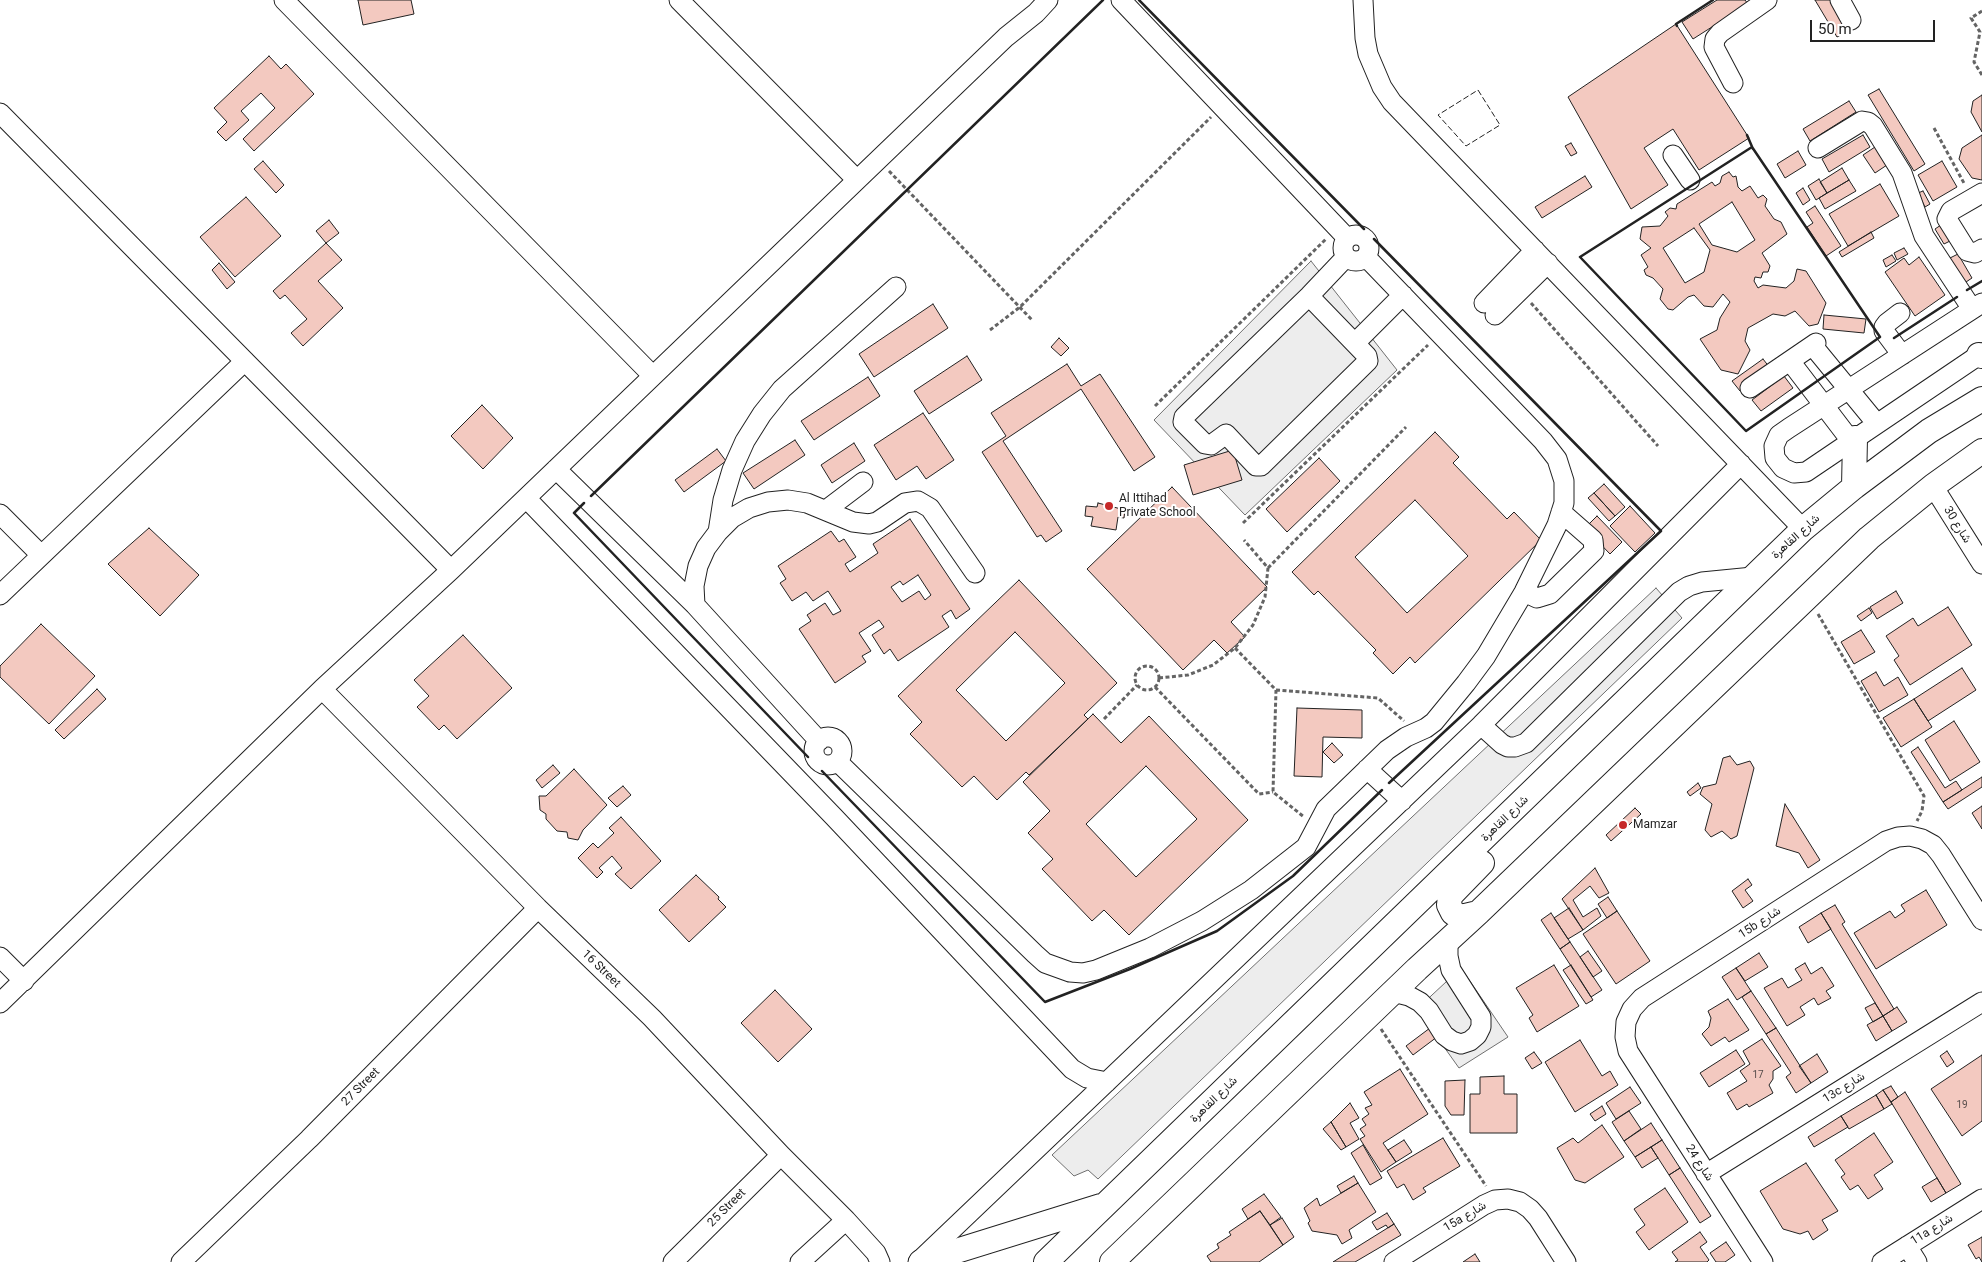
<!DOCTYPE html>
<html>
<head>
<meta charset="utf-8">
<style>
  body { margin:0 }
  #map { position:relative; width:1982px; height:1262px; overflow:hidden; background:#fff; font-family:Roboto,sans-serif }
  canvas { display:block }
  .scale { position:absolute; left:1810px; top:20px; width:125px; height:22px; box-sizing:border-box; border:2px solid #222; border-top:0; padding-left:6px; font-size:15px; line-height:18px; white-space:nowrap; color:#222; -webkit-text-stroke:4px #fff; paint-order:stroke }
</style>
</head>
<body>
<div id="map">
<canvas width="1982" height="1262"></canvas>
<div class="scale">50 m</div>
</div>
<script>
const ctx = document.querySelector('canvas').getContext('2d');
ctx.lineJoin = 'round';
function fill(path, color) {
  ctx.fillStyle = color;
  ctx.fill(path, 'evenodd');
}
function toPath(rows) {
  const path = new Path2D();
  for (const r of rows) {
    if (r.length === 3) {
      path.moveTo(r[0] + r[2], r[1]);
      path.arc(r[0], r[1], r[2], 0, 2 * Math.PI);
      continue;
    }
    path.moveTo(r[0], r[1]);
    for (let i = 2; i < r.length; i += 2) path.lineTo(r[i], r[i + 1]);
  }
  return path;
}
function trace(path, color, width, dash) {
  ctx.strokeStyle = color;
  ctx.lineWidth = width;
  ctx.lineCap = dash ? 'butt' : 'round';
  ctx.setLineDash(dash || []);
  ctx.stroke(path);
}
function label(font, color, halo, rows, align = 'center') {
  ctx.font = font + ' Roboto,Vazirmatn,sans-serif';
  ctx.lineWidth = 4;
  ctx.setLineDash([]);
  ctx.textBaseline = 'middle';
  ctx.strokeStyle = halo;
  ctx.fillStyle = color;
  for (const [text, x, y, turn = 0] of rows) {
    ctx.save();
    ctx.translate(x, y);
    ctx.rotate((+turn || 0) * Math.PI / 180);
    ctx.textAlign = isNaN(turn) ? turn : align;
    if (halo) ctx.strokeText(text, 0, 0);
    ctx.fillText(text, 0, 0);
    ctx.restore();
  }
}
const parking = toPath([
  [1311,261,1397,370,1245,515,1154,420,1311,261],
  [1656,588,1682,618,1098,1179,1088,1170,1074,1176,1052,1155,1656,588],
  [1461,968,1508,1037,1459,1068,1417,1009,1461,968]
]);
fill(parking, '#ededed');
trace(parking, '#6f6f6f', 1);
const building = toPath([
  [358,0,411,0,414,14,363,25,358,0],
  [1717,0,1745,0,1748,4,1693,39,1682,22,1717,0],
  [1815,0,1833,0,1850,30,1837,37,1815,0],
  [1676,24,1749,138,1699,170,1673,129,1644,148,1668,185,1631,209,1568,97,1676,24],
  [269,56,281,69,286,64,314,94,254,151,243,139,275,108,261,93,241,111,249,120,226,141,217,132,227,122,214,108,269,56],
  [1879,89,1925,164,1914,171,1868,95,1879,89],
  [1982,95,1982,132,1971,112,1973,101,1982,95],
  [1849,101,1856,112,1810,141,1803,129,1849,101],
  [1863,135,1870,147,1829,172,1822,159,1863,135],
  [1982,135,1982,180,1972,178,1959,159,1962,148,1982,135],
  [1571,143,1577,153,1571,156,1565,146,1571,143],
  [1875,147,1887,165,1875,173,1863,155,1875,147],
  [1798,151,1806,165,1785,178,1777,164,1798,151],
  [263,161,284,185,276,193,254,169,263,161],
  [1942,161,1957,187,1933,201,1918,175,1942,161],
  [1842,168,1849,180,1827,193,1820,182,1842,168],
  [1729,172,1733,177,1736,176,1738,187,1742,191,1750,186,1758,198,1763,195,1767,199,1765,206,1774,219,1781,222,1787,234,1762,253,1770,266,1768,272,1763,272,1761,278,1755,277,1754,281,1758,288,1763,285,1786,288,1794,281,1797,269,1806,271,1826,303,1818,324,1809,326,1795,311,1785,316,1773,314,1748,328,1745,341,1750,350,1738,374,1721,370,1700,339,1717,330,1720,318,1730,302,1723,294,1713,307,1704,306,1694,295,1688,297,1673,310,1668,309,1660,299,1663,289,1653,278,1646,275,1644,270,1648,267,1641,255,1651,248,1640,239,1642,227,1660,226,1668,216,1665,212,1670,208,1676,209,1677,204,1712,182,1715,186,1720,183,1722,176,1729,172],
  [1732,202,1755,240,1737,252,1712,245,1699,224,1732,202],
  [1694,228,1710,250,1704,272,1685,283,1663,248,1694,228],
  [1585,176,1592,187,1542,218,1535,207,1585,176],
  [1819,179,1827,193,1816,200,1808,186,1819,179],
  [1849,180,1856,191,1825,209,1819,198,1849,180],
  [1880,184,1899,216,1848,246,1829,214,1880,184],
  [1803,188,1810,200,1803,205,1796,193,1803,188],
  [1923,191,1930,204,1925,207,1918,193,1923,191],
  [246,197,281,236,235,277,200,237,246,197],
  [1815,206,1841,246,1826,256,1807,227,1813,223,1806,212,1815,206],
  [329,220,339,233,326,243,316,231,329,220],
  [1941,225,1950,241,1944,244,1935,229,1941,225],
  [1871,232,1874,238,1842,257,1839,252,1871,232],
  [326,243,342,260,318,281,343,308,303,346,291,333,307,319,285,295,280,299,273,291,326,243],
  [1904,248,1908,254,1897,260,1894,253,1904,248],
  [1958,254,1972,278,1963,284,1948,259,1958,254],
  [1892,255,1896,261,1886,267,1883,260,1892,255],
  [1919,257,1945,295,1915,316,1885,272,1904,258,1909,265,1919,257],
  [219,263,235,282,227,289,212,270,219,263],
  [933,304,948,328,874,377,859,354,933,304],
  [1824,315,1866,319,1864,333,1823,329,1824,315],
  [1059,338,1069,348,1061,356,1051,347,1059,338],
  [967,356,982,380,929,414,914,391,967,356],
  [1763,359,1770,368,1740,391,1732,381,1763,359],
  [1067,364,1081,386,1100,374,1155,457,1134,471,1081,389,1003,441,1062,531,1046,542,1041,535,1037,537,982,452,1006,436,991,413,1067,364],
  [1784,376,1793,388,1761,411,1752,400,1784,376],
  [868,377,880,396,814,440,801,421,868,377],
  [482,405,513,438,483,469,451,436,482,405],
  [923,413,954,460,926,479,917,466,896,480,874,445,923,413],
  [1435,432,1459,457,1453,463,1507,519,1514,512,1541,540,1415,663,1410,657,1393,674,1373,653,1376,650,1318,591,1314,595,1292,572,1435,432],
  [1415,500,1468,556,1407,613,1355,557,1415,500],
  [795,440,805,455,754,489,743,473,795,440],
  [854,443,865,461,832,483,821,465,854,443],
  [717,449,726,461,684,492,675,480,717,449],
  [1233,450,1242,480,1193,495,1184,465,1233,450],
  [1319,458,1340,481,1287,532,1266,509,1319,458],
  [1604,484,1625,507,1615,516,1594,493,1604,484],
  [1172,487,1267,587,1231,622,1245,637,1227,653,1214,640,1183,670,1087,569,1172,487],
  [1594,493,1615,516,1609,521,1588,498,1594,493],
  [1098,503,1125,510,1124,518,1118,517,1116,530,1091,526,1093,517,1085,516,1086,506,1097,507,1098,503],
  [1630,506,1655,533,1635,552,1610,526,1630,506],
  [1597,516,1622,542,1610,554,1585,528,1597,516],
  [910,519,970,609,956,619,951,610,942,616,949,627,898,661,890,649,884,654,872,635,884,627,879,620,859,633,871,651,862,656,866,662,835,683,799,629,811,621,807,615,825,603,833,615,841,611,828,591,813,601,806,592,792,601,780,583,786,579,778,566,831,531,839,542,844,539,856,557,845,564,850,572,878,553,873,544,910,519],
  [918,575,931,595,925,600,919,591,902,602,891,587,900,581,903,585,918,575],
  [149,528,199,575,160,616,108,564,149,528],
  [1019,580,1117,683,1084,715,1088,719,1029,775,1026,772,997,800,974,776,962,787,910,734,922,722,898,696,1019,580],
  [1015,632,1065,683,1006,741,956,690,1015,632],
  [1896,591,1903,603,1877,619,1870,607,1896,591],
  [1948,607,1972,645,1910,685,1894,660,1899,656,1886,636,1913,618,1918,626,1948,607],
  [1869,608,1872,613,1861,621,1857,616,1869,608],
  [41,624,95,676,49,724,0,677,0,666,41,624],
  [1861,630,1875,652,1854,664,1841,642,1861,630],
  [463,635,512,688,457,739,444,725,439,730,417,707,429,696,414,680,463,635],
  [1962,668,1976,690,1928,721,1914,699,1962,668],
  [1876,672,1884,686,1898,677,1908,695,1879,712,1861,681,1876,672],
  [97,689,106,699,64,739,55,730,97,689],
  [1914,699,1932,727,1901,747,1883,718,1914,699],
  [1297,708,1362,710,1362,738,1323,737,1322,777,1294,776,1297,708],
  [1093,714,1121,743,1149,716,1248,820,1129,935,1104,910,1092,921,1042,869,1053,859,1028,833,1050,811,1023,782,1093,714],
  [1146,766,1197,819,1136,877,1086,824,1146,766],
  [1954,721,1980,762,1950,781,1925,740,1954,721],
  [1332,743,1343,755,1334,763,1323,752,1332,743],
  [1918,747,1945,788,1956,781,1962,790,1943,802,1911,752,1918,747],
  [1730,756,1737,765,1750,761,1754,768,1737,836,1731,839,1722,831,1711,837,1705,830,1712,804,1700,794,1703,787,1716,784,1723,758,1730,756],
  [553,765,560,773,542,788,536,780,553,765],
  [574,769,607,805,583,830,578,840,568,838,567,832,557,831,546,819,546,814,540,810,539,796,546,796,574,769],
  [1982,777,1982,787,1948,809,1943,802,1982,777],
  [1698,783,1701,788,1690,796,1687,792,1698,783],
  [623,786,631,795,617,807,608,798,623,786],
  [1785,804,1820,860,1808,868,1799,853,1776,846,1785,804],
  [1982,806,1982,829,1972,813,1982,806],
  [1635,808,1641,814,1611,841,1606,835,1635,808],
  [621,817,661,861,631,889,615,874,622,868,612,856,599,868,603,872,597,878,578,858,593,843,598,848,614,833,609,828,621,817],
  [1595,868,1609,893,1599,898,1590,886,1573,900,1583,917,1597,908,1601,916,1583,930,1562,899,1595,868],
  [696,875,719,897,718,899,726,907,689,942,659,910,696,875],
  [1748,879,1752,885,1745,890,1753,901,1743,908,1732,891,1748,879],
  [1926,890,1947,925,1876,969,1854,933,1890,911,1895,918,1905,911,1901,905,1926,890],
  [1608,897,1617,911,1607,918,1598,904,1608,897],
  [1835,905,1845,922,1842,924,1894,1009,1883,1016,1821,913,1835,905],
  [1569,908,1583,930,1568,939,1554,918,1569,908],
  [1617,911,1650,961,1616,984,1583,934,1617,911],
  [1551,913,1570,942,1560,949,1541,920,1551,913],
  [1821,913,1831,929,1808,943,1799,927,1821,913],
  [1570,942,1602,990,1591,997,1560,949,1570,942],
  [1588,951,1602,971,1593,977,1580,957,1588,951],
  [1759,953,1768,967,1745,981,1736,968,1759,953],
  [1805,963,1811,974,1822,967,1834,986,1826,991,1831,998,1818,1005,1814,998,1800,1007,1805,1015,1787,1026,1764,988,1782,978,1788,988,1802,980,1795,969,1805,963],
  [1554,965,1579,1006,1537,1032,1529,1018,1533,1015,1516,988,1554,965],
  [1571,965,1593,1000,1586,1004,1563,970,1571,965],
  [1736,968,1751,991,1737,1000,1722,977,1736,968],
  [775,990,812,1029,778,1062,741,1023,775,990],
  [1751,991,1776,1028,1766,1034,1742,997,1751,991],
  [1728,999,1749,1030,1729,1042,1725,1037,1711,1046,1702,1034,1709,1027,1711,1018,1708,1011,1728,999],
  [1875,1003,1883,1016,1873,1022,1865,1008,1875,1003],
  [1897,1007,1907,1022,1892,1031,1883,1016,1897,1007],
  [1883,1016,1892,1031,1876,1041,1867,1025,1883,1016],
  [1430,1028,1437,1037,1413,1055,1406,1046,1430,1028],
  [1776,1028,1811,1083,1796,1093,1786,1077,1791,1073,1766,1034,1776,1028],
  [1762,1039,1781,1066,1773,1071,1773,1079,1769,1085,1773,1093,1749,1107,1747,1104,1737,1110,1727,1093,1747,1081,1740,1071,1750,1064,1743,1051,1762,1039],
  [1580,1040,1602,1076,1610,1071,1618,1085,1575,1112,1545,1062,1580,1040],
  [1736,1050,1745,1064,1709,1087,1700,1073,1736,1050],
  [1947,1051,1954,1062,1947,1067,1940,1056,1947,1051],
  [1534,1052,1542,1063,1532,1069,1525,1058,1534,1052],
  [1817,1054,1828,1072,1811,1083,1799,1066,1817,1054],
  [1982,1055,1982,1121,1962,1136,1931,1089,1982,1055],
  [1400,1069,1428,1114,1383,1143,1396,1162,1381,1172,1360,1139,1365,1136,1360,1129,1366,1125,1362,1119,1369,1114,1365,1108,1372,1105,1364,1092,1400,1069],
  [1504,1076,1504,1094,1517,1094,1517,1133,1470,1133,1470,1094,1480,1094,1480,1077,1504,1076],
  [1465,1080,1464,1115,1451,1115,1445,1106,1445,1081,1465,1080],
  [1891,1086,1898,1097,1891,1102,1883,1090,1891,1086],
  [1630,1087,1641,1103,1616,1119,1606,1103,1630,1087],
  [1883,1090,1892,1104,1884,1109,1876,1095,1883,1090],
  [1905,1092,1961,1184,1946,1193,1891,1102,1905,1092],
  [1876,1095,1884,1109,1849,1129,1841,1116,1876,1095],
  [1350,1103,1359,1118,1350,1123,1359,1139,1346,1147,1331,1122,1350,1103],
  [1602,1106,1606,1114,1595,1121,1590,1114,1602,1106],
  [1629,1111,1641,1129,1624,1141,1612,1122,1629,1111],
  [1841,1116,1848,1127,1814,1147,1808,1137,1841,1116],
  [1331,1122,1346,1147,1341,1150,1323,1129,1331,1122],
  [1651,1123,1662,1140,1635,1157,1624,1141,1651,1123],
  [1602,1125,1624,1157,1585,1183,1575,1180,1557,1148,1573,1138,1578,1143,1602,1125],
  [1874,1133,1893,1162,1874,1175,1883,1189,1868,1199,1858,1185,1850,1190,1841,1177,1845,1174,1835,1160,1874,1133],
  [1443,1138,1460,1166,1423,1188,1426,1192,1413,1200,1404,1184,1397,1188,1387,1171,1443,1138],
  [1404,1140,1412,1152,1396,1162,1388,1150,1404,1140],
  [1662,1140,1680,1168,1669,1175,1651,1147,1662,1140],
  [1363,1145,1382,1178,1370,1185,1351,1153,1363,1145],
  [1651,1147,1658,1158,1642,1168,1635,1157,1651,1147],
  [1806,1163,1838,1211,1822,1220,1828,1230,1813,1240,1808,1231,1800,1234,1783,1229,1760,1191,1806,1163],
  [1680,1168,1711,1216,1700,1223,1669,1175,1680,1168],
  [1354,1176,1358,1183,1341,1193,1337,1186,1354,1176],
  [1937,1178,1946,1193,1931,1202,1922,1187,1937,1178],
  [1358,1183,1376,1212,1349,1230,1352,1238,1342,1244,1337,1235,1312,1231,1308,1223,1310,1221,1304,1208,1317,1198,1320,1206,1358,1183],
  [1665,1188,1688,1222,1649,1250,1636,1232,1645,1225,1634,1209,1665,1188],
  [1264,1194,1281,1217,1270,1225,1260,1211,1248,1219,1242,1209,1264,1194],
  [1260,1211,1283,1245,1259,1262,1211,1262,1207,1256,1219,1248,1217,1244,1231,1235,1229,1232,1260,1211],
  [1387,1213,1394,1224,1388,1228,1386,1225,1377,1230,1372,1222,1387,1213],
  [1282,1218,1294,1237,1283,1245,1270,1225,1282,1218],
  [1394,1224,1401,1235,1355,1262,1333,1262,1394,1224],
  [1700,1232,1707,1242,1700,1247,1709,1260,1707,1262,1675,1262,1678,1260,1672,1252,1700,1232],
  [1982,1237,1982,1262,1979,1257,1976,1259,1968,1245,1982,1237],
  [1726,1242,1735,1255,1725,1262,1716,1262,1710,1253,1726,1242],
  [1475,1254,1480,1262,1463,1262,1475,1254]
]);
fill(building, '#f3c9c0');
trace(building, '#222', 1);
const minor = toPath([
  [284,0,653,376],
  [679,0,857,180],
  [1121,0,1347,238],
  [1363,0,1365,38,1368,54,1382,87,1392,102,1803,529],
  [1840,0,1851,20],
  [1733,83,1714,47,1715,39,1720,33,1767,0],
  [0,113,451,570],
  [1818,148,1862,121,1868,122,1873,126,1902,173,1924,236,1972,309],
  [1673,155,1690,180],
  [1982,193,1951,211,1947,219,1967,251,1975,253,1982,249],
  [1356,248,13],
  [1309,296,1367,356,1368,361,1261,466,1256,466,1226,434,1211,445,1205,444,1183,422,1184,417,1309,296,1346,257],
  [1484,303,1535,250],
  [1982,303,1789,428,1779,435,1774,446,1775,458,1783,468,1794,473,1806,472,1982,353],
  [1900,313,1887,323,1884,327,1884,331,1902,355],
  [1495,315,1548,263],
  [1355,343,1403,295],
  [1813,346,1877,424],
  [1790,361,1851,441],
  [1750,388,1816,343],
  [556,469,695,605,819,741],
  [1933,486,1982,564],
  [526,498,834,817,1072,1069,1087,1078,1107,1082],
  [826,510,863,482],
  [0,514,41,555],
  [718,532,723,500,732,470,745,441,762,414,782,389,896,287],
  [1524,592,1537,598,1550,594,1594,551,1593,540,1561,512],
  [0,595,245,361],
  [695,605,694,586,698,566,706,548,718,532,732,518,749,508,768,502,788,500,807,503,853,522,869,524,877,522,905,503,918,501,930,508,975,573],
  [322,689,538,908,652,1018,781,1155,846,1220,876,1253,880,1262],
  [1481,725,1502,744,1508,747,1515,747,1526,743,1679,592,1689,586,1702,582,1753,577],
  [828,751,14],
  [838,762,1035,954,1045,963,1070,972,1083,973,1096,970,1150,948,1202,921,1251,890,1306,847,1326,809,1387,750,1406,737,1426,728,1434,722,1466,683,1486,656,1524,592,1557,525,1564,503,1564,481,1557,459,1543,441,1366,257],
  [1367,769,1402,801],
  [0,957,24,981],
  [1393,992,1409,996,1420,1002,1429,1011,1444,1035,1452,1041,1461,1044,1470,1041,1477,1035,1481,1027,1481,1017,1451,970,1448,956,1448,939],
  [0,1003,322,689,451,570,1006,37,1036,13,1048,0],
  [1706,1174,1982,1002],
  [1907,1246,1917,1262],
  [181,1262,309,1139,538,908],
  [673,1262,781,1155],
  [800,1262,846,1220],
  [918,1262,1481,725,1741,464],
  [1394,1262,1484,1205,1495,1200,1508,1199,1520,1202,1530,1209,1538,1218,1566,1262],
  [1763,1262,1628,1051,1625,1037,1626,1022,1632,1009,1642,998,1886,841,1898,837,1910,836,1922,839,1933,845,1941,855,1982,920],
  [1882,1262,1982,1199]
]);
const major = toPath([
  [1979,355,1982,356],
  [1854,487,1855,438],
  [1478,913,1461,917,1453,913,1449,905,1450,896,1482,863],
  [921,1262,1101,1206],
  [1046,1262,1803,529,1854,487,1929,431,1982,399],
  [1112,1262,1417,969,1478,913,1869,538,1933,486,1982,451]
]);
trace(minor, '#222', 21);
trace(major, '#222', 26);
trace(toPath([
  [1982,11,1971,18,1980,32,1974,62,1982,75],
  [1934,128,1965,185],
  [889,171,1033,321],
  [1531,303,1658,446],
  [990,330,1020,307,1211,117],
  [1155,406,1326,239],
  [1243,523,1428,345],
  [1268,568,1406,427],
  [1818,614,1924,796,1922,811,1917,821],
  [1235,648,1276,690,1273,792,1304,817],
  [1147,678,12],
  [1159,678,1188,675,1213,665,1235,648,1253,625,1265,597,1268,568,1244,540],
  [1155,687,1259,794,1273,792],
  [1276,690,1378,698,1404,721],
  [1104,719,1137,685],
  [1381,1029,1486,1186]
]), '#646464', 3, [4, 2.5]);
trace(minor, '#fff', 19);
trace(major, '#fff', 24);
trace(toPath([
  [1478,90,1500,125,1466,146,1438,115,1478,90]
]), '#222', 1, [6, 2.5]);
trace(toPath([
  [1139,0,1364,229],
  [1677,26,1676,24,1713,0],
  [1747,135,1753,149],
  [1752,147,1880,337,1746,431,1580,257,1752,147],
  [1374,239,1661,531,1389,783],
  [1967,290,1982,281],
  [1894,338,1957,297],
  [591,496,1103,0],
  [584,503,574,513,808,757],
  [822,771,1045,1002,1130,969,1217,931,1293,876,1382,790]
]), '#222', 2.5);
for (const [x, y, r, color] of [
  [1109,506,5,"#c62828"],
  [1623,825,5,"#c62828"]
]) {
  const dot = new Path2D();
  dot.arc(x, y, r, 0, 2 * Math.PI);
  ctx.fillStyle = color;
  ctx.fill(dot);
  trace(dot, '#fff', 2);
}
label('10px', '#564c4a', null, [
  ["17",1758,1075],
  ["19",1962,1105]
]);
label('12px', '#222', '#fff', [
  ["Al Ittihad",1119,499],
  ["Private School",1119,513],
  ["Mamzar",1633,825]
], 'left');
label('12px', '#222', '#fff', [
  ["شارع 30",1957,525,58],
  ["شارع القاهرة",1796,537,-42],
  ["شارع القاهرة",1505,819,-44],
  ["15b شارع",1760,923,-33],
  ["16 Street",601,969,44],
  ["27 Street",361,1087,-45],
  ["13c شارع",1844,1088,-32],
  ["شارع القاهرة",1214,1100,-44],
  ["شارع 24",1699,1163,57],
  ["25 Street",727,1208,-45],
  ["15a شارع",1465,1217,-31],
  ["11a شارع",1932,1230,-32]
]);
</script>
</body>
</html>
